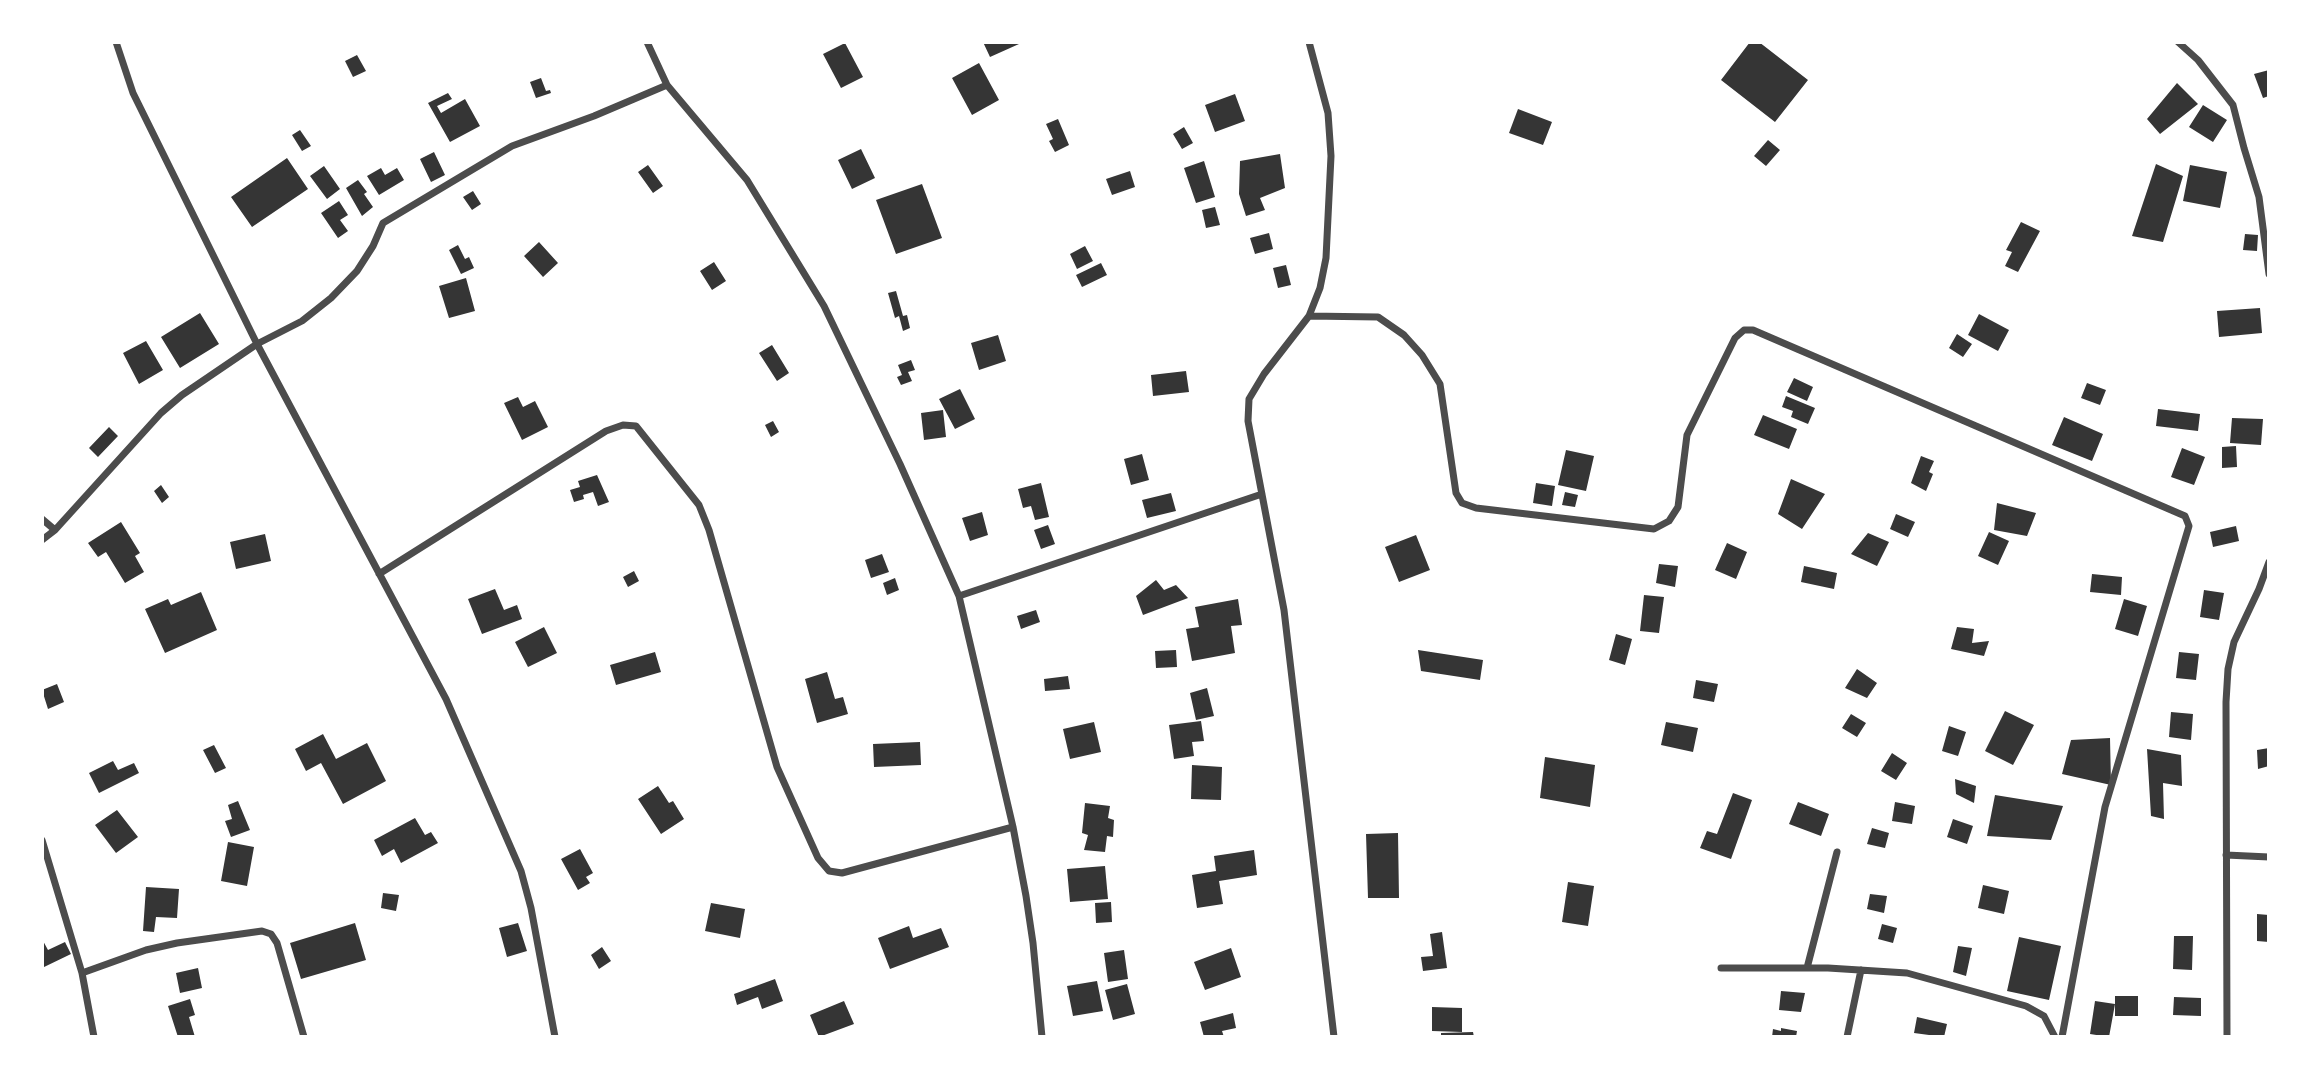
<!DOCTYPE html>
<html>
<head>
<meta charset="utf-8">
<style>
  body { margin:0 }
  #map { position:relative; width:2311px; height:1079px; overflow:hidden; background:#fff; font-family:Roboto,sans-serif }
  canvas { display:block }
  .frame { position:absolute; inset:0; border:44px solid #fff; pointer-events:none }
</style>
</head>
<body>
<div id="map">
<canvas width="2311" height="1079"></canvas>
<div class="frame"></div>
</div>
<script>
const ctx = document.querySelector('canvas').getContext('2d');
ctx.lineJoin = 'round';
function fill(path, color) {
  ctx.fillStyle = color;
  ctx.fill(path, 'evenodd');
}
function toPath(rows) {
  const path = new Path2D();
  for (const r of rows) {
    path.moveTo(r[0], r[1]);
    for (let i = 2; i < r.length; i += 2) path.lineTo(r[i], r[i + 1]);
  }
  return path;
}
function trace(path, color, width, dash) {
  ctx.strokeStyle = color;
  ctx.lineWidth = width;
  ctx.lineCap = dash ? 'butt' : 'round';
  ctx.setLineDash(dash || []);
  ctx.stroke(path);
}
fill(toPath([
  [983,42,1018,42,1019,44,990,57],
  [1750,42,1759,42,1808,80,1775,122,1721,80],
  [845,43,863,77,841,88,823,54],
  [357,55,366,71,353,77,345,61],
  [979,63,999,100,972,115,952,78],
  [2269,70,2269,96,2263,98,2254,74],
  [541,78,546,91,550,90,551,93,536,98,530,82],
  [2177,83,2198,104,2160,134,2147,119],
  [448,93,452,99,437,106,441,113,465,99,480,126,450,142,428,103],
  [1235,94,1245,121,1215,132,1205,105],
  [2203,105,2227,120,2213,142,2189,127],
  [1518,109,1552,122,1543,145,1509,133],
  [1058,119,1069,145,1055,152,1049,141,1053,139,1046,124],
  [1184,127,1193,143,1182,149,1173,134],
  [300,130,311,146,302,151,292,135],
  [1768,140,1780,150,1766,166,1754,156],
  [861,149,875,178,852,189,838,160],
  [434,152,445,175,431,182,420,159],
  [1280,154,1285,188,1260,198,1265,210,1246,216,1239,194,1240,161],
  [287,158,308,189,252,227,231,197],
  [1204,161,1215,197,1196,203,1184,168],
  [2156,164,2183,176,2163,242,2132,236],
  [648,165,663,186,653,193,638,172],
  [2190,165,2227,172,2220,208,2183,201],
  [324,166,340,189,327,199,310,176],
  [381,168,385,175,397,168,404,180,379,195,367,176],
  [1130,171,1135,187,1112,195,1106,179],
  [358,180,367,192,364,194,373,207,362,216,346,188],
  [922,184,942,238,896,254,876,200],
  [473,191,481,204,472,210,463,197],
  [339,201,348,215,340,220,348,231,338,238,321,213],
  [1215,207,1220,225,1206,228,1202,210],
  [2021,222,2040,231,2018,272,2005,266,2012,252,2006,250],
  [1269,233,1273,249,1255,254,1250,238],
  [2245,234,2258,235,2257,251,2243,250],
  [539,242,558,263,543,277,524,256],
  [458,245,465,259,469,257,474,268,461,274,449,250],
  [1085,246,1093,261,1077,269,1070,254],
  [714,262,726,281,712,290,700,271],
  [1101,263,1107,275,1082,287,1076,275],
  [1286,265,1291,285,1278,288,1273,268],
  [466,278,475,311,449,318,439,286],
  [896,291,903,316,907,315,910,328,903,331,899,316,895,318,888,293],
  [2260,308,2262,333,2219,337,2217,311],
  [200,313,219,344,180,368,161,337],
  [1979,314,2009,330,1998,351,1968,335],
  [1957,334,1972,344,1963,357,1949,348],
  [998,335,1006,361,979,370,971,343],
  [146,341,163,370,139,384,123,353],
  [772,345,789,373,777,381,759,353],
  [911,360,915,370,908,372,912,381,901,385,897,377,902,375,898,365],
  [1186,371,1189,392,1153,396,1151,375],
  [1794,378,1813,387,1807,401,1787,392],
  [2087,383,2106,390,2100,405,2081,398],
  [960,389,975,419,955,429,939,399],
  [1786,396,1815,408,1808,424,1791,417,1793,411,1782,407],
  [518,397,523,407,535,401,548,427,522,440,504,403],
  [2158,409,2200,414,2198,431,2156,426],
  [943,410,946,437,924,440,921,413],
  [1763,415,1797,429,1789,449,1754,435],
  [2064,417,2103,434,2092,461,2052,445],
  [2232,418,2263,419,2261,445,2230,443],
  [773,421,779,432,771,437,765,425],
  [109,427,118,436,98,457,89,448],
  [2236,446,2237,467,2222,468,2222,447],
  [2182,448,2205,457,2194,485,2171,477],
  [1566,450,1594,456,1586,491,1558,485],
  [1142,454,1149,480,1131,485,1124,459],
  [1921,456,1934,461,1929,472,1933,474,1926,491,1911,483],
  [597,475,609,502,598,506,593,492,583,495,584,499,574,502,570,490,580,487,578,481],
  [1791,479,1825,494,1802,529,1778,514],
  [1041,483,1049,517,1035,520,1031,506,1023,508,1018,489],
  [1536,483,1555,486,1552,506,1533,503],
  [161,485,169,497,162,503,154,491],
  [1565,492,1578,495,1575,507,1562,505],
  [1171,493,1176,511,1147,518,1142,500],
  [1997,503,2036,513,2027,536,1994,530],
  [982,512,988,535,970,541,962,518],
  [1896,514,1915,522,1908,537,1890,529],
  [121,522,140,553,135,556,144,572,125,583,106,552,98,557,88,543],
  [1048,525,1055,544,1041,549,1034,530],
  [2236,526,2239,541,2213,547,2210,532],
  [1989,532,2009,541,1998,565,1978,556],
  [1868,533,1889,542,1877,566,1851,554],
  [265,534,271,561,236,569,230,542],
  [1416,535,1430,570,1399,582,1385,547],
  [1727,543,1747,552,1736,579,1715,570],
  [882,554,889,572,871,578,865,560],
  [1659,564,1678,566,1675,587,1656,583],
  [1804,566,1837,573,1834,589,1801,582],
  [634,571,639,581,628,587,623,577],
  [2092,574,2122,577,2121,595,2090,592],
  [895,578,899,590,887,595,883,583],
  [1156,580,1164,590,1176,585,1188,598,1143,615,1136,596],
  [495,589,504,610,517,605,522,619,482,634,468,599],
  [2204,590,2224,593,2219,620,2200,617],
  [201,592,217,630,165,653,145,609,168,599,171,605],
  [1644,595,1664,597,1659,633,1640,631],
  [1238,599,1242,625,1231,626,1235,653,1192,661,1186,629,1199,627,1195,607],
  [2124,599,2147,606,2138,636,2115,629],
  [1036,610,1040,622,1021,629,1017,616],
  [544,627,557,653,528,667,515,642],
  [1957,627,1974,629,1972,643,1989,641,1984,656,1951,649],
  [1616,634,1632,639,1625,665,1609,660],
  [1176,650,1177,667,1156,668,1155,651],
  [1418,650,1483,660,1480,680,1421,671],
  [655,652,661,672,616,685,610,665],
  [2179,652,2199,654,2196,680,2176,678],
  [1857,669,1877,683,1867,698,1845,688],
  [827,672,835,699,843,697,848,714,817,723,805,679],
  [1068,676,1070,689,1045,691,1044,679],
  [1696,680,1718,684,1714,702,1693,698],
  [57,684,64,702,48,709,42,690],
  [1207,688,1214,716,1196,720,1190,693],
  [2005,711,2034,725,2013,765,1985,751],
  [2171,712,2193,714,2191,740,2169,737],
  [1851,714,1866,723,1857,737,1842,728],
  [1201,721,1204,741,1192,742,1194,756,1174,759,1169,725],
  [1094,722,1101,752,1070,759,1063,729],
  [1666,722,1698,728,1693,752,1661,745],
  [1949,726,1966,732,1958,756,1942,751],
  [323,734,336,759,367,743,386,781,343,804,321,763,306,771,295,749],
  [2110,738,2111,785,2062,774,2071,740],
  [920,742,921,765,874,767,873,744],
  [214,745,226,768,215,773,203,750],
  [2269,748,2269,766,2258,769,2257,750],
  [2147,749,2181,755,2182,786,2163,783,2164,819,2151,816],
  [1892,753,1907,763,1896,780,1881,771],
  [1545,757,1595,765,1590,807,1540,798],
  [113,761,118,770,134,763,139,773,99,793,89,773],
  [1192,765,1222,767,1221,800,1191,799],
  [1955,779,1976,786,1974,803,1956,794],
  [658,786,669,803,673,801,684,819,661,834,638,799],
  [1733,793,1752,800,1731,859,1700,848,1707,831,1717,834],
  [1995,795,2063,806,2051,840,1987,836],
  [238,801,250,830,231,837,225,821,232,819,228,805],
  [1798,802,1829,814,1821,836,1789,824],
  [1895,802,1915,806,1912,824,1892,821],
  [1085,803,1110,806,1108,818,1114,820,1113,837,1107,836,1105,852,1084,850,1088,835,1082,833],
  [117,810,138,837,116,853,95,825],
  [415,818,425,835,431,832,438,843,401,863,394,849,382,856,374,840],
  [1953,819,1973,826,1967,844,1947,837],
  [1872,828,1889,833,1885,848,1867,844],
  [1398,833,1399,898,1368,898,1366,834],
  [228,842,254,847,247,886,221,881],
  [580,849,593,873,586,877,590,883,578,890,561,859],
  [1254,850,1257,875,1219,881,1223,904,1197,908,1192,875,1216,871,1214,856],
  [1105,866,1108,899,1070,902,1067,869],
  [1568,882,1594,886,1588,926,1562,922],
  [1983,885,2009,891,2004,914,1978,908],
  [146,887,179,889,177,918,156,917,154,932,143,931],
  [383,893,399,895,396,911,381,908],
  [1870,894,1887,896,1884,913,1867,909],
  [1111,902,1112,922,1096,923,1095,903],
  [711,903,745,909,740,938,705,931],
  [2257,914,2269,915,2269,942,2257,941],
  [355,923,366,960,301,979,290,943],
  [518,923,527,951,507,957,499,928],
  [1882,924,1897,928,1893,943,1878,939],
  [909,926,913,938,941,928,949,947,890,969,878,938],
  [1442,932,1447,968,1423,971,1421,957,1433,956,1430,934],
  [2174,936,2193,936,2192,970,2173,969],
  [2019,937,2061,946,2049,1000,2007,991],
  [42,939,48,950,65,942,71,954,42,968],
  [1958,946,1972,948,1966,976,1953,972],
  [602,947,611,961,599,969,591,955],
  [1231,948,1241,977,1205,990,1194,962],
  [1124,950,1128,979,1108,982,1104,953],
  [198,968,202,988,180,993,176,973],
  [775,979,783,1001,762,1009,758,997,737,1005,734,994],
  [1097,981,1103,1011,1073,1016,1067,986],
  [1127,984,1135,1014,1113,1020,1105,990],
  [1781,991,1805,993,1801,1012,1779,1010],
  [2115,996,2138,996,2138,1016,2115,1016],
  [2174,997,2201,998,2201,1016,2173,1015],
  [190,999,195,1015,189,1017,195,1037,178,1037,168,1006],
  [844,1001,854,1024,819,1037,810,1015],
  [2095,1001,2115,1004,2109,1037,2090,1034],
  [1432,1007,1462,1008,1462,1032,1432,1031],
  [1233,1013,1236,1028,1222,1031,1224,1037,1204,1037,1200,1022],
  [1917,1017,1947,1024,1944,1037,1914,1033],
  [1781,1028,1797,1031,1796,1037,1772,1037,1773,1029,1781,1031],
  [1473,1032,1474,1037,1441,1037,1441,1033]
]), '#353535');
trace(toPath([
  [116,42,133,93,257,344,446,699,521,871,531,908,555,1037],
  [647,42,667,85,747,180,824,306,900,464,959,596,1013,827,1026,896,1033,943,1042,1037],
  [1309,42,1328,113,1331,156,1326,258,1320,288,1309,316,1264,374,1249,399,1248,421,1284,610,1334,1037],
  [2178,42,2198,60,2233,105,2244,148,2259,197,2269,274],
  [1309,316,1378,317,1404,335,1422,355,1440,384,1456,493,1462,503,1476,508,1654,529,1669,521,1678,507,1687,435,1735,338,1744,330,1753,330,2185,516,2189,526,2105,807,2062,1037],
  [42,519,55,530],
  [42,540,55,530,161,413,182,395,257,344,302,321,331,298,357,271,373,246,383,223,512,146,594,116,667,85],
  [379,574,606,431,623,425,636,426,699,505,709,530,777,767,818,858,829,871,842,873,1013,827],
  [959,596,1262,494],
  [42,840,82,973,94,1037],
  [2226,855,2269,857],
  [1721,968,1828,968,1907,973,2026,1006,2044,1016,2055,1037],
  [1807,968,1837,852],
  [82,973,146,950,177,943,262,931,271,934,277,943,304,1037],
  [1847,1037,1861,970],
  [2227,1037,2226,702,2228,669,2234,642,2259,589,2269,562]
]), '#4c4c4c', 7);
</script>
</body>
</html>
